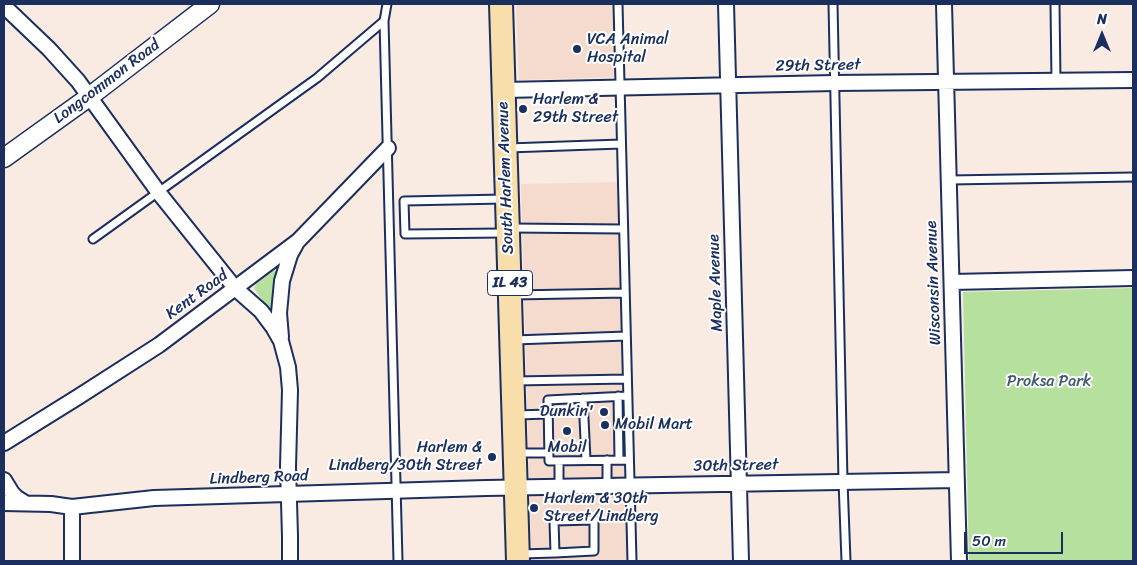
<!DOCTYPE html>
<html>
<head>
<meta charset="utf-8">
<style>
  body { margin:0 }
  #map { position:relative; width:1137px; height:565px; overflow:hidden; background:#f9eae2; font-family:Sriracha,sans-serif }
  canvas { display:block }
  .frame { position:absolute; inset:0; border:5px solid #1b2f5e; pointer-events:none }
  .north { position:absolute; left:1077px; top:10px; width:50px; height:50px; -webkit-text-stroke:4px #fff; paint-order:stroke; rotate:0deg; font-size:14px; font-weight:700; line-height:20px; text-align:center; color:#1b2f5e }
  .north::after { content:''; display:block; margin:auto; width:18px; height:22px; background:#1b2f5e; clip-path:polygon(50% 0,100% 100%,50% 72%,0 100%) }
  .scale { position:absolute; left:964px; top:532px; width:99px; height:22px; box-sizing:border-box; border:2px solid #1b2f5e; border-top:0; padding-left:6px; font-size:15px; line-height:18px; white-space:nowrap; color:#1b2f5e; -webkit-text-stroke:4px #fff; paint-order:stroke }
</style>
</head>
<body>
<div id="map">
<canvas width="1137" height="565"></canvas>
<div class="frame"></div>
<div class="north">N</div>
<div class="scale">50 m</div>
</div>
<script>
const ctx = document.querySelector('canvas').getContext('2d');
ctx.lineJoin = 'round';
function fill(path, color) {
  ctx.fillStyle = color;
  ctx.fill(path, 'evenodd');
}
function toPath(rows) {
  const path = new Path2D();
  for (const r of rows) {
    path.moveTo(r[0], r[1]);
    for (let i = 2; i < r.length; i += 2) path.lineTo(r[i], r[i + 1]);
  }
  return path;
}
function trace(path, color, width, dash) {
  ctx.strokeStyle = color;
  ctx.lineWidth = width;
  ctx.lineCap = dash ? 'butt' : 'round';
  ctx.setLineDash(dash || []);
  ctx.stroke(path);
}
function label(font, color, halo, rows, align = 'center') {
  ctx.font = font + ' Sriracha,sans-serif';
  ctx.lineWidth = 4;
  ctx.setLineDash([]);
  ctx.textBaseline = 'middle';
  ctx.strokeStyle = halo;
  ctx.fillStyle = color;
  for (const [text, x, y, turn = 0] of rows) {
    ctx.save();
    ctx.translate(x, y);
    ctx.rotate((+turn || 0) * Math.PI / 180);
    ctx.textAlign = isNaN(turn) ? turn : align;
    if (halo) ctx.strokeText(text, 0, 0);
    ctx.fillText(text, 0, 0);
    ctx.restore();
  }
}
fill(toPath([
  [516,4,620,4,622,77,519,80],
  [620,182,626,477,529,478,521,184],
  [627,491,629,561,531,561,530,492]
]), '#f5dbcd');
fill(toPath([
  [273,271,276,271,277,274,273,294,274,303,271,309,268,309,254,288,256,284],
  [1133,288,1133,561,969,561,963,292]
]), '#b5e09d');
const service = toPath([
  [387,4,384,21,398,561],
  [618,4,632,561],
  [833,4,843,481,846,561],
  [1055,4,1056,81],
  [508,148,621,144],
  [949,180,1133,177],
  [504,199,404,201,405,234,504,233],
  [511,228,623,229],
  [93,239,317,78,384,21],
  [513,295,625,293],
  [514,340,626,336],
  [515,381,627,379],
  [618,396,619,459],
  [627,396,548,400,549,461,629,460],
  [583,398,586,460],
  [517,415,548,414],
  [519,453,548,453],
  [607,460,607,486],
  [559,461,559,487],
  [520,554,555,553,554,521,594,520,594,551,555,553]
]);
const minor = toPath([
  [726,4,741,561],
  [944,4,959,561],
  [4,6,49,49,78,81,159,193,235,288,261,311,273,327,281,341,288,367,290,390,288,467,290,536,290,561],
  [504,90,835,83,1133,80],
  [952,282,1133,278],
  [281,337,279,313,282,281,290,255,296,244],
  [4,443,78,397,159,345,298,241,388,148],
  [4,480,12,493,17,498,25,503],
  [4,503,51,504,72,507,154,498,486,488,957,480],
  [72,507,72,561]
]);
const tertiary = toPath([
  [4,158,89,97,210,4]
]);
const primary = toPath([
  [501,4,518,561]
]);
trace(service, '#1b2f5e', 11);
trace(minor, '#1b2f5e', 18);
trace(tertiary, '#1b2f5e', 21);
trace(primary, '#1b2f5e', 26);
trace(service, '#fff', 7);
trace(minor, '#fff', 14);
trace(tertiary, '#fff', 18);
trace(primary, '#f8deab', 22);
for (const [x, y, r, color] of [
  [577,49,5,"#1b2f5e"],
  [523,109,5,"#1b2f5e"],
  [604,412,5,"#1b2f5e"],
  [605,425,5,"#1b2f5e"],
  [567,431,5,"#1b2f5e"],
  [492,457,5,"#1b2f5e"],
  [534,508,5,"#1b2f5e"]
]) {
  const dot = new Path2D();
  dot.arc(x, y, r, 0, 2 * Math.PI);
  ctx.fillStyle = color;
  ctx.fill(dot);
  trace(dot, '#fff', 2);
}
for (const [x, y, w] of [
  [510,283,45]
]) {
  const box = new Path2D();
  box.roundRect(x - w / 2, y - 12.5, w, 25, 4);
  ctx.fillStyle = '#fff';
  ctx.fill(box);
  trace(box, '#1b2f5e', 1);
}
label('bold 15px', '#1b2f5e', null, [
  ["IL 43",510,283]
]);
label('16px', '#1b2f5e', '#fff', [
  ["VCA Animal",587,40],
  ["Hospital",587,58],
  ["Harlem &",533,100],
  ["29th Street",533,118],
  ["Dunkin'",594,412,"right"],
  ["Mobil Mart",615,425],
  ["Harlem &",482,448,"right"],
  ["Lindberg/30th Street",482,466,"right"],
  ["Mobil",567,448,"center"],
  ["Harlem & 30th",544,499],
  ["Street/Lindberg",544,517]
], 'left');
label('16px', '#1b2f5e', '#fff', [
  ["29th Street",818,66,-1],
  ["Longcommon Road",107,82,-37],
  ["South Harlem Avenue",506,178,-92],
  ["Maple Avenue",716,283,-92],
  ["Wisconsin Avenue",934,283,-92],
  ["Kent Road",197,295,-36],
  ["30th Street",736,466,-1],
  ["Lindberg Road",259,478,-2]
]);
label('16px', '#425b6e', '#fff', [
  ["Proksa Park",1049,382]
]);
</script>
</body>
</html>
